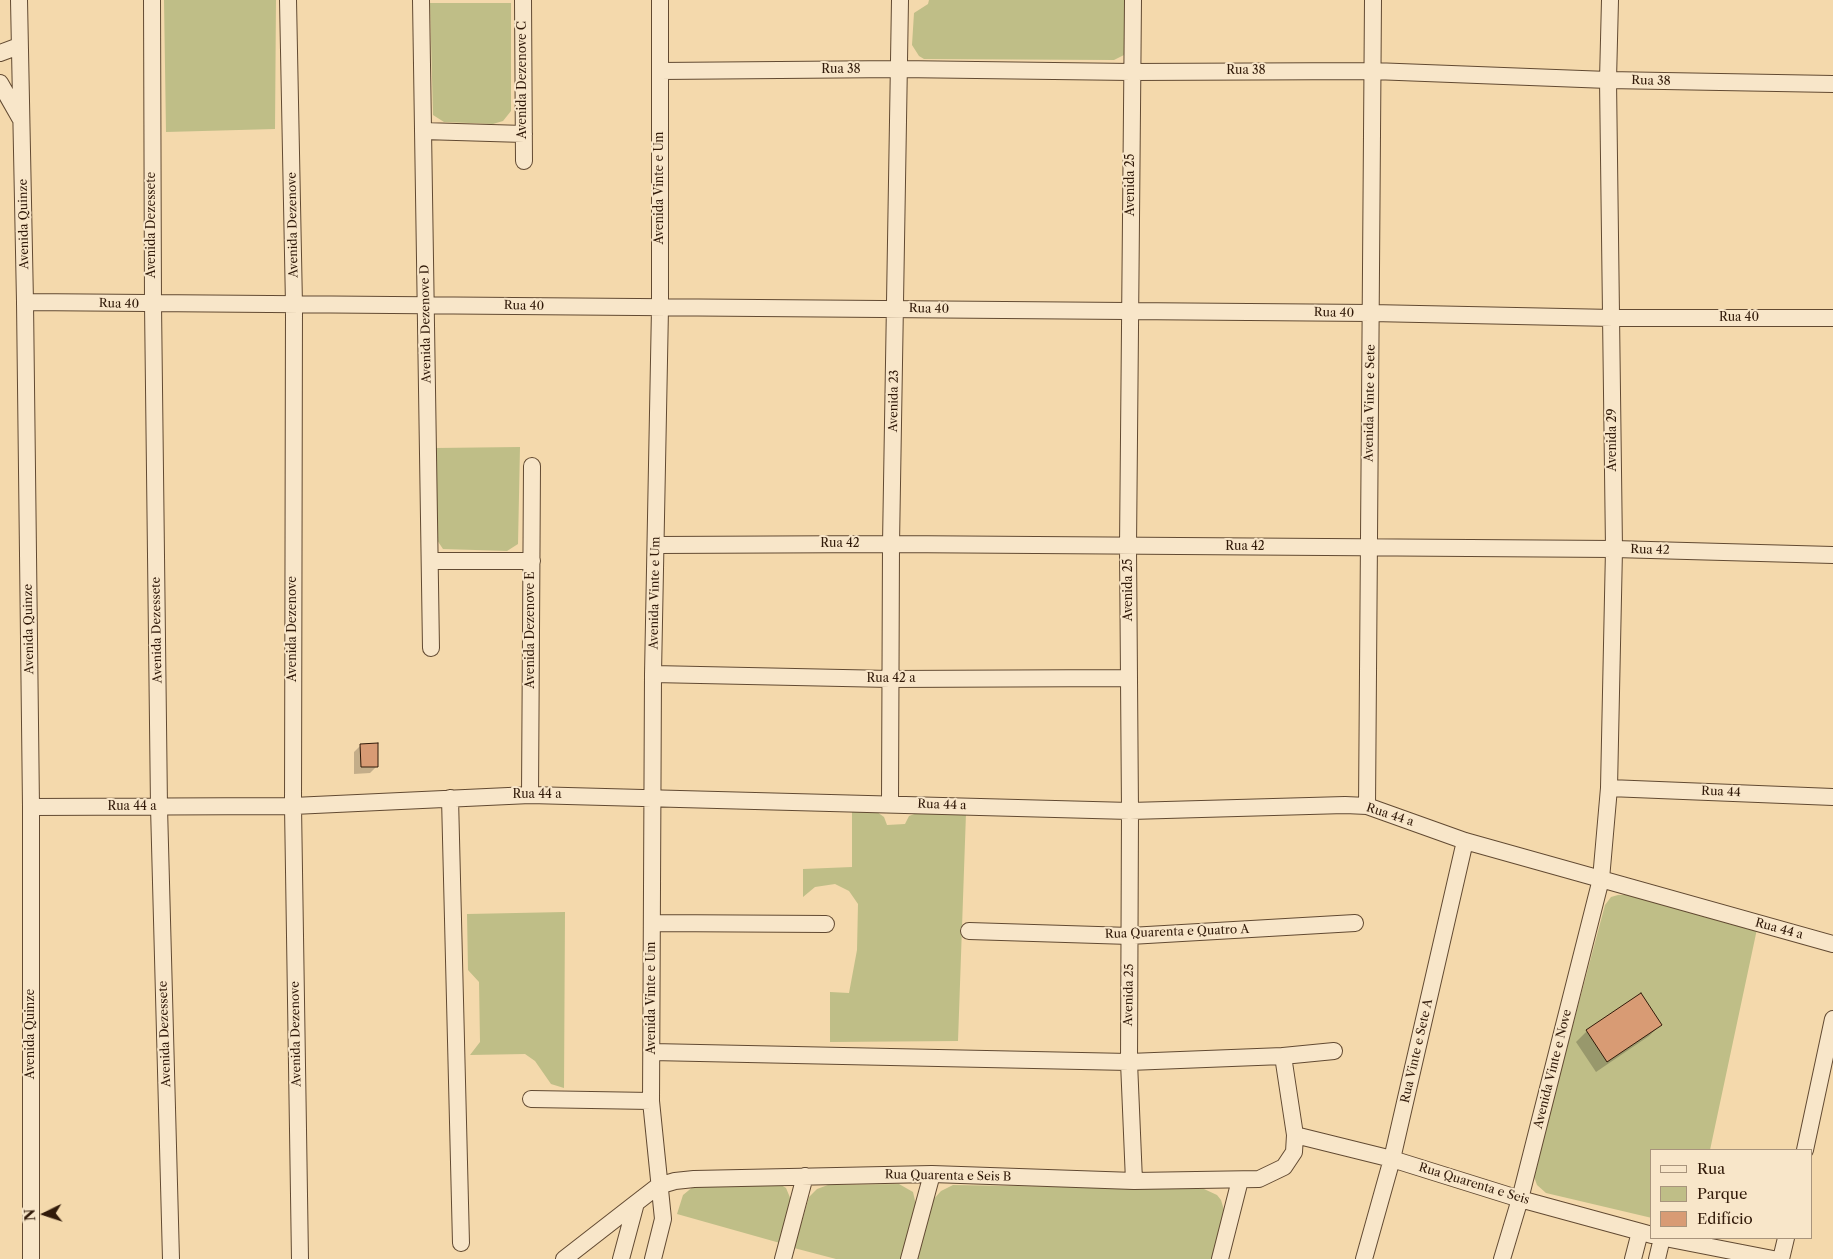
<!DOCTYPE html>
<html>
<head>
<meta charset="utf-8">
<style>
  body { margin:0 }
  #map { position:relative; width:1833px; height:1259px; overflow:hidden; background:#f4d9ac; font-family:"Libre Caslon Text",serif }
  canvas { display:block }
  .legend { position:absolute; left:1650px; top:1149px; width:162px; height:90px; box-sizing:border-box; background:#f8e6c9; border:1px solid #a8947c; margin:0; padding:6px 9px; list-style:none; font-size:15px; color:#311a09 }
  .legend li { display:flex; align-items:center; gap:10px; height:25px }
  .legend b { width:25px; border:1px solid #a8947c }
  .north { position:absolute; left:20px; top:1189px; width:50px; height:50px; -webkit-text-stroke:4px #f8e6c9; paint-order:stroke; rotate:266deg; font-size:14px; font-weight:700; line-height:20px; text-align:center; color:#311a09 }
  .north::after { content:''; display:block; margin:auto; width:18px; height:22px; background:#311a09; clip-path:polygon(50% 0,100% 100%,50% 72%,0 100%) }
</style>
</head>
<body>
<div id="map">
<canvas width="1833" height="1259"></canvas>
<ul class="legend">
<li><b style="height:6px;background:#f8e6c9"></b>Rua</li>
<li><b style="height:14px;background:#bfbe87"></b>Parque</li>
<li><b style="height:14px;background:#d89b74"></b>Edifício</li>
</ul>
<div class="north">N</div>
</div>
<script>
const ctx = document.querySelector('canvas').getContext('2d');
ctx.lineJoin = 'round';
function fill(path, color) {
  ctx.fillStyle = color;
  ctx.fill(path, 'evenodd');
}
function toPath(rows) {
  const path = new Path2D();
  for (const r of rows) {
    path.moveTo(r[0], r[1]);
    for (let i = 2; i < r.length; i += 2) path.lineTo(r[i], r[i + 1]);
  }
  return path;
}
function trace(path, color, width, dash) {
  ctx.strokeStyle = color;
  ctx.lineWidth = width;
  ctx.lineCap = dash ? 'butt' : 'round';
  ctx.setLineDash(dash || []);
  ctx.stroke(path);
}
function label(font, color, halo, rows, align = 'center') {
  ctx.font = font + ' "Libre Caslon Text",serif';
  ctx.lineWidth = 4;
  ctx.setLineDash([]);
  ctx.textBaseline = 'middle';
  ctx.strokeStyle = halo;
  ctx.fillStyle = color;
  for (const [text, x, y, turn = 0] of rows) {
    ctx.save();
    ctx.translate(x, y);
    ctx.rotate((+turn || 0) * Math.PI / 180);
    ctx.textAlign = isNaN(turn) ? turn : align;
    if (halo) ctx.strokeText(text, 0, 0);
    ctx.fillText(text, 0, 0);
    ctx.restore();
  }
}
fill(toPath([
  [164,0,276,0,275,129,166,132],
  [929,0,1127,0,1127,48,1124,55,1114,60,924,59,919,56,912,45,914,13,928,4],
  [430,3,511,3,511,111,503,121,493,124,444,122,433,115],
  [520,447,518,544,507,551,443,549,437,540,435,448],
  [852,812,877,812,884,817,887,825,905,824,909,816,917,813,966,813,958,1041,830,1042,830,992,849,993,857,950,858,904,849,891,835,884,815,887,803,897,803,869,852,867],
  [1618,895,1628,895,1757,929,1710,1150,1652,1150,1652,1218,1546,1193,1537,1185,1533,1174,1605,905,1611,897],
  [565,912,564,1088,551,1084,535,1061,525,1054,470,1055,480,1042,479,982,468,970,467,914],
  [778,1183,786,1188,791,1200,780,1243,677,1214,683,1195,694,1186],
  [899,1184,913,1192,916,1205,902,1259,836,1259,794,1248,809,1197,817,1189,828,1185],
  [953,1185,1204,1189,1217,1195,1221,1200,1224,1210,1213,1259,917,1259,932,1201,941,1191]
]), '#bfbe87');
fill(toPath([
  [361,745,377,766,370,773,354,774,354,752],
  [1660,1025,1649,1036,1596,1072,1576,1042,1587,1031]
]), '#0003');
const building = toPath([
  [378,743,378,767,361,767,360,744,378,743],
  [1641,993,1662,1025,1607,1062,1586,1030,1641,993]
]);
fill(building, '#d89b74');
trace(building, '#311a09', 1);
const street = toPath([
  [19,0,25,302,31,807,31,1259],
  [152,0,153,304,159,807,171,1259],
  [288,0,294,305,293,806,300,1259],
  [421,0,431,648],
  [523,0,524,161],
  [1133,0,1128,547,1130,811,1129,1062,1134,1181],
  [0,53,19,46],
  [660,71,899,69,1131,72,1373,71,1608,80,1833,84],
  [0,83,20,118],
  [423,131,524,134],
  [25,302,1371,313,1613,318,1833,318],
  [657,545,891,544,1614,549,1833,555],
  [430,561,532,561],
  [653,674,890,679,1129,678],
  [1609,788,1833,797],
  [530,795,532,466],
  [450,798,461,1243],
  [890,803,891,544,900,0],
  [1367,806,1373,0],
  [31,807,293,806,530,795,1130,811,1345,805,1367,806,1465,841,1833,944],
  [652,923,826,924],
  [969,931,1130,936,1355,923],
  [652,1052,1129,1062,1283,1056,1334,1051],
  [531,1099,651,1101],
  [1295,1135,1392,1159,1520,1199,1652,1235],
  [1805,1150,1833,1019],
  [1665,1238,1773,1259],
  [564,1259,636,1203],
  [621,1259,636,1203,658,1186,675,1181,694,1179,932,1174,1134,1181,1259,1179,1284,1167,1294,1152,1295,1135,1283,1056],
  [653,1259,663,1219,651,1101,653,674,660,308,660,0],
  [783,1259,805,1176],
  [909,1259,932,1174],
  [1220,1259,1240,1180],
  [1364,1259,1392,1159,1465,841],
  [1502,1259,1520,1199,1601,879,1609,788,1614,549,1608,80,1610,0],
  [1633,1259,1640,1232],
  [1657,1259,1662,1238],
  [1781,1259,1786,1238]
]);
trace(street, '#624a32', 18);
trace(street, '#f8e6c9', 16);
label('12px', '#311a09', '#f8e6c9', [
  ["Rua 38",841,70],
  ["Rua 38",1246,71],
  ["Avenida Dezenove C",523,80,-90],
  ["Rua 38",1651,81,1],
  ["Avenida 25",1131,185,-90],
  ["Avenida Vinte e Um",660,188,-90],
  ["Avenida Quinze",24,224,-91],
  ["Avenida Dezessete",152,225,-90],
  ["Avenida Dezenove",293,225,-91],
  ["Rua 40",119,304,1],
  ["Rua 40",524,306,1],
  ["Rua 40",929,309,1],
  ["Rua 40",1334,313,1],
  ["Rua 40",1739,318],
  ["Avenida Dezenove D",426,324,-91],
  ["Avenida 23",894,401,-89],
  ["Avenida Vinte e Sete",1370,403,-89],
  ["Avenida 29",1613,440,-90],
  ["Rua 42",840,544],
  ["Rua 42",1245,547],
  ["Rua 42",1650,550,1],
  ["Avenida 25",1129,590,-90],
  ["Avenida Vinte e Um",655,593,-89],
  ["Avenida Quinze",29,629,-91],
  ["Avenida Dezenove",293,629,-90],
  ["Avenida Dezessete",157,630,-91],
  ["Avenida Dezenove E",531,630,-90],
  ["Rua 42 a",891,679],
  ["Rua 44",1721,792,2],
  ["Rua 44 a",537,795],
  ["Rua 44 a",942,805,2],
  ["Rua 44 a",132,807],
  ["Rua 44 a",1390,815,18],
  ["Rua 44 a",1779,929,15],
  ["Rua Quarenta e Quatro A",1177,932,-2],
  ["Avenida 25",1129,995,-89],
  ["Avenida Vinte e Um",652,998,-90],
  ["Avenida Quinze",31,1034,-90],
  ["Avenida Dezessete",165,1034,-92],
  ["Avenida Dezenove",296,1034,-91],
  ["Rua Vinte e Sete A",1417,1051,-77],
  ["Avenida Vinte e Nove",1553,1069,-76],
  ["Rua Quarenta e Seis B",948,1176,1],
  ["Rua Quarenta e Seis",1474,1184,17]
]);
</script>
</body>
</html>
